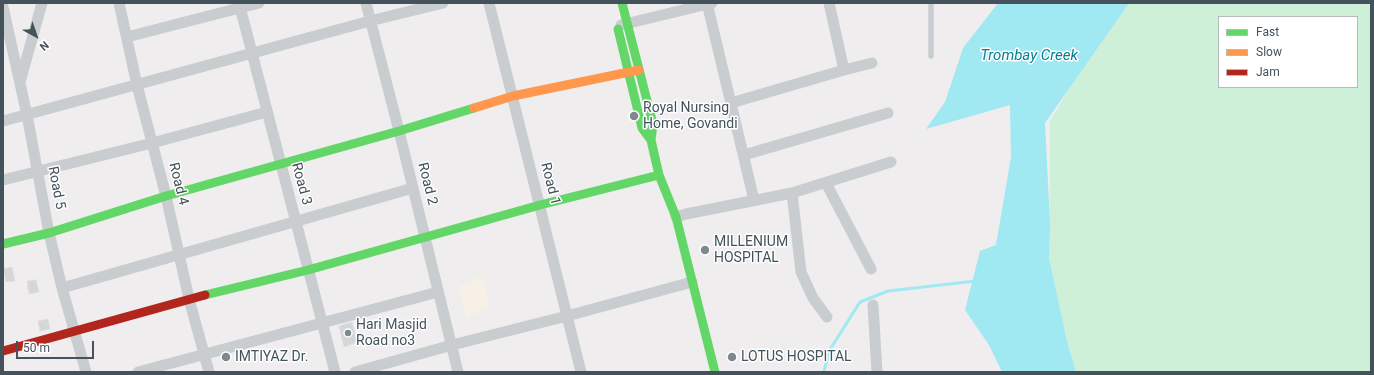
<!DOCTYPE html>
<html>
<head>
<meta charset="utf-8">
<style>
  body { margin:0 }
  #map { position:relative; width:1374px; height:375px; overflow:hidden; background:#efeded; font-family:Roboto,sans-serif }
  canvas { display:block }
  .frame { position:absolute; inset:0; border:4px solid #43525b; pointer-events:none }
  .legend { position:absolute; left:1218px; top:16px; width:140px; height:72px; box-sizing:border-box; background:#fff; border:1px solid #b4babd; margin:0; padding:5px 7px; list-style:none; font-size:12px; color:#43525b }
  .legend li { display:flex; align-items:center; gap:8px; height:20px }
  .legend b { width:20px; border:1px solid #b4babd }
  .north { position:absolute; left:16px; top:16px; width:40px; height:40px; -webkit-text-stroke:3px #fff; paint-order:stroke; rotate:140deg; font-size:11px; font-weight:700; line-height:16px; text-align:center; color:#43525b }
  .north::after { content:''; display:block; margin:auto; width:14px; height:18px; background:#43525b; clip-path:polygon(50% 0,100% 100%,50% 72%,0 100%) }
  .scale { position:absolute; left:16px; top:341px; width:78px; height:18px; box-sizing:border-box; border:2px solid #43525b; border-top:0; padding-left:5px; font-size:12px; line-height:14px; white-space:nowrap; color:#43525b; -webkit-text-stroke:3px #fff; paint-order:stroke }
</style>
</head>
<body>
<div id="map">
<canvas width="1374" height="375"></canvas>
<div class="frame"></div>
<ul class="legend">
<li><b style="height:5px;background:#63d668"></b>Fast</li>
<li><b style="height:5px;background:#ff974d"></b>Slow</li>
<li><b style="height:5px;background:#b3261e"></b>Jam</li>
</ul>
<div class="north">N</div>
<div class="scale">50 m</div>
</div>
<script>
const ctx = document.querySelector('canvas').getContext('2d');
ctx.lineJoin = 'round';
function fill(path, color) {
  ctx.fillStyle = color;
  ctx.fill(path, 'evenodd');
}
function toPath(rows) {
  const path = new Path2D();
  for (const r of rows) {
    path.moveTo(r[0], r[1]);
    for (let i = 2; i < r.length; i += 2) path.lineTo(r[i], r[i + 1]);
  }
  return path;
}
function trace(path, color, width, dash) {
  ctx.strokeStyle = color;
  ctx.lineWidth = width;
  ctx.lineCap = dash ? 'butt' : 'round';
  ctx.setLineDash(dash || []);
  ctx.stroke(path);
}
function label(font, color, halo, rows, align = 'center') {
  ctx.font = font + ' Roboto,sans-serif';
  ctx.lineWidth = 3;
  ctx.setLineDash([]);
  ctx.textBaseline = 'middle';
  ctx.strokeStyle = halo;
  ctx.fillStyle = color;
  for (const [text, x, y, turn = 0] of rows) {
    ctx.save();
    ctx.translate(x, y);
    ctx.rotate((+turn || 0) * Math.PI / 180);
    ctx.textAlign = isNaN(turn) ? turn : align;
    if (halo) ctx.strokeText(text, 0, 0);
    ctx.fillText(text, 0, 0);
    ctx.restore();
  }
}
fill(toPath([
  [482,276,490,307,467,317,459,287]
]), '#f7f0e7');
fill(toPath([
  [1120,3,1371,3,1371,372,1075,372,1070,358,1049,258,1050,121],
  [1219,17,1357,17,1357,87,1219,87]
]), '#cff0d8');
fill(toPath([
  [998,3,1129,3,1045,123,1050,223,1049,258,1068,346,1076,372,1002,372,989,345,965,310,980,251,996,245,1011,157,1010,105,926,129,945,102,963,48]
]), '#a0e8f2');
trace(toPath([
  [824,372,829,351,860,302,888,291,976,281]
]), '#a0e8f2', 3);
const building = toPath([
  [12,267,15,281,6,282,3,269,12,267],
  [36,280,39,292,29,294,27,281,36,280],
  [48,319,50,329,40,331,38,321,48,319],
  [352,322,357,342,344,347,339,326,352,322]
]);
fill(building, '#d5d6d7');
trace(building, '#e0dfe0', 1);
trace(toPath([
  [931,3,931,56]
]), '#c9cdcf', 5.5);
trace(toPath([
  [119,3,137,85,166,196,189,299,209,372],
  [239,3,335,372],
  [366,3,399,131,458,372],
  [489,3,581,372],
  [707,3,754,200],
  [829,3,844,70],
  [3,7,27,115,49,233,62,288,86,372],
  [621,25,712,3],
  [127,37,259,3],
  [20,82,42,3],
  [731,103,844,70,872,63],
  [3,121,370,21,443,3],
  [744,155,888,113],
  [3,180,152,143,267,112],
  [826,183,871,269],
  [792,193,801,272,813,298,827,317],
  [676,217,686,214,792,193,891,162],
  [62,288,413,188],
  [873,305,877,372],
  [138,372,438,292],
  [355,372,452,345,567,316,692,282]
]), '#c9cdcf', 11);
trace(toPath([
  [622,3,653,124,651,140,659,175,676,217,715,372],
  [618,29,642,128,651,140],
  [3,244,49,233,166,196,399,131,474,108],
  [205,295,308,270,540,205,659,175]
]), '#63d668', 9);
trace(toPath([
  [474,108,513,96,639,70]
]), '#ff974d', 9);
trace(toPath([
  [3,351,205,295]
]), '#b3261e', 9);
for (const [x, y, r, color] of [
  [634,116,5,"#7f888e"],
  [705,250,5,"#7f888e"],
  [348,333,4,"#7f888e"],
  [226,357,5,"#7f888e"],
  [732,357,5,"#7f888e"]
]) {
  const dot = new Path2D();
  dot.arc(x, y, r, 0, 2 * Math.PI);
  ctx.fillStyle = color;
  ctx.fill(dot);
  trace(dot, '#fff', 1.5);
}
label('14px', '#43525b', '#fff', [
  ["Royal Nursing",643,108],
  ["Home, Govandi",643,124],
  ["MILLENIUM",714,242],
  ["HOSPITAL",714,258],
  ["Hari Masjid",356,325],
  ["Road no3",356,341],
  ["IMTIYAZ Dr.",235,357],
  ["LOTUS HOSPITAL",741,357]
], 'left');
label('14px', '#43525b', '#fff', [
  ["Road 4",178,184,76],
  ["Road 3",301,184,75],
  ["Road 2",427,184,76],
  ["Road 1",550,184,76],
  ["Road 5",56,188,79]
]);
label('italic 15px', '#038092', '#fff', [
  ["Trombay Creek",1029,56]
]);
</script>
</body>
</html>
